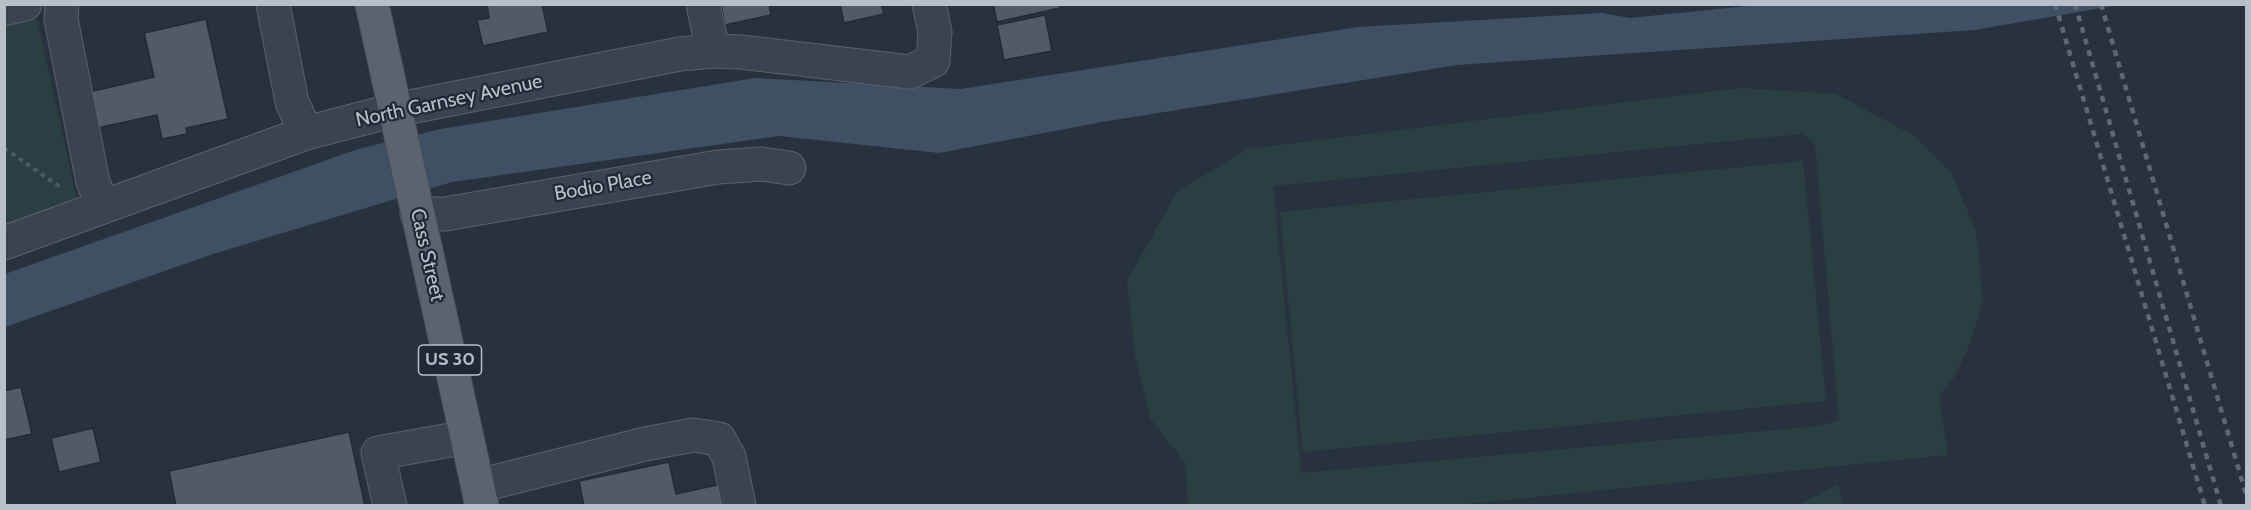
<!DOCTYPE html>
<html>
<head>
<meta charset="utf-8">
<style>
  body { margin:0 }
  #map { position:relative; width:2251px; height:510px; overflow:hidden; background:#28323e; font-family:Cabin,sans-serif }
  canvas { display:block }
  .frame { position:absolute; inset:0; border:6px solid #b8bfc9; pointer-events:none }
</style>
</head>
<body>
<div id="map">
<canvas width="2251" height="510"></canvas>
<div class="frame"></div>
</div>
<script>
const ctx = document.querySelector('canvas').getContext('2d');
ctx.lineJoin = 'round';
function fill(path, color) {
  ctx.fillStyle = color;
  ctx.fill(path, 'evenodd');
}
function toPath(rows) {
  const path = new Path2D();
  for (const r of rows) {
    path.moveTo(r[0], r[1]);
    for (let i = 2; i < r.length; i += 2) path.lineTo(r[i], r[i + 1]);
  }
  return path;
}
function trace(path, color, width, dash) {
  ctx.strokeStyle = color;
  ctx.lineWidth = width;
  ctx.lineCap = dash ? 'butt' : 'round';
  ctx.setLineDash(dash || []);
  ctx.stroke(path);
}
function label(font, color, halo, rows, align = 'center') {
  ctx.font = font + ' Cabin,sans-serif';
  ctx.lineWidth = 4.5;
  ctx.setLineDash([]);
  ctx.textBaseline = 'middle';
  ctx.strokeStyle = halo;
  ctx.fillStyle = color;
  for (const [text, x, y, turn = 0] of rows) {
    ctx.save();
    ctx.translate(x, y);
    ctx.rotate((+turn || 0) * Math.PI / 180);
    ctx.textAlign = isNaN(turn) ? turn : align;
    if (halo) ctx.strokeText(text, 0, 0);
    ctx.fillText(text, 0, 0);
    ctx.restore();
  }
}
fill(toPath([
  [35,9,79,210,5,237,5,16],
  [1740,88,1836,94,1913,135,1951,172,1976,231,1983,300,1970,344,1955,376,1939,396,1948,455,1457,505,1188,505,1185,463,1150,418,1135,355,1127,281,1177,192,1247,149],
  [1802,134,1815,144,1839,420,1819,426,1301,473,1273,186],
  [1803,161,1826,401,1303,452,1280,212],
  [1838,484,1843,505,1799,505]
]), '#2a3f40');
fill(toPath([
  [1767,4,2118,5,1975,30,1457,65,1102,122,939,153,779,136,452,182,213,254,5,327,5,274,358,149,441,129,755,78,961,89,1358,27,1602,13,1630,18]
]), '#3f5065');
const building = toPath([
  [487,4,542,4,548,32,483,46,477,20,489,18,487,4],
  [721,4,769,4,771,15,725,25,721,4],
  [840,4,881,4,884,14,844,23,840,4],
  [993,4,1060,4,1060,8,997,22,993,4],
  [1045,15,1052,51,1004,60,997,25,1045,15],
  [206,19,228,119,186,128,187,134,162,139,157,115,93,129,85,93,154,77,144,33,206,19],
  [21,387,32,434,4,440,4,391,21,387],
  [93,428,101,462,59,472,51,438,93,428],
  [349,432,365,506,176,506,169,471,349,432],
  [669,462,676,494,726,483,731,506,584,506,579,481,669,462]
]);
fill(building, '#515b68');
trace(building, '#222b35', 1.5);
const minor = toPath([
  [62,4,61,19,93,182,103,207],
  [273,4,292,102,306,133],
  [703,4,713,51],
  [4,9,25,4],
  [417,214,445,214,718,167,762,164,789,168],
  [4,243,306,133,395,110,680,54,713,51,741,52,910,72,933,61,935,32,929,4],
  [478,486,645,444,693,435,719,439,729,457,739,506],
  [390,506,378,453,467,437]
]);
const major = toPath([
  [372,4,482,506]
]);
trace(minor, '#59626c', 35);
trace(major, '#454d57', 35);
trace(toPath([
  [4,148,60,187]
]), '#495c5e', 4, [4.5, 4.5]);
trace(minor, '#3b444e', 33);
trace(major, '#5a636e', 33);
trace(toPath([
  [2055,4,2205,506],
  [2075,4,2221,506],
  [2101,4,2246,494]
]), '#5e6875', 4.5, [6, 6]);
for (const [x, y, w] of [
  [450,360,63]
]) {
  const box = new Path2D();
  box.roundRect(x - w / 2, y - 15, w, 30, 4.5);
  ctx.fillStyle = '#202933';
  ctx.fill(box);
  trace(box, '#b8bfc9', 1.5);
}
label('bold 18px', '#b8bfc9', null, [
  ["US 30",450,360]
]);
label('20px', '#b8bfc9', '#202933', [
  ["North Garnsey Avenue",449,101,-12],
  ["Bodio Place",603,186,-10],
  ["Cass Street",427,255,77]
]);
</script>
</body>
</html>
